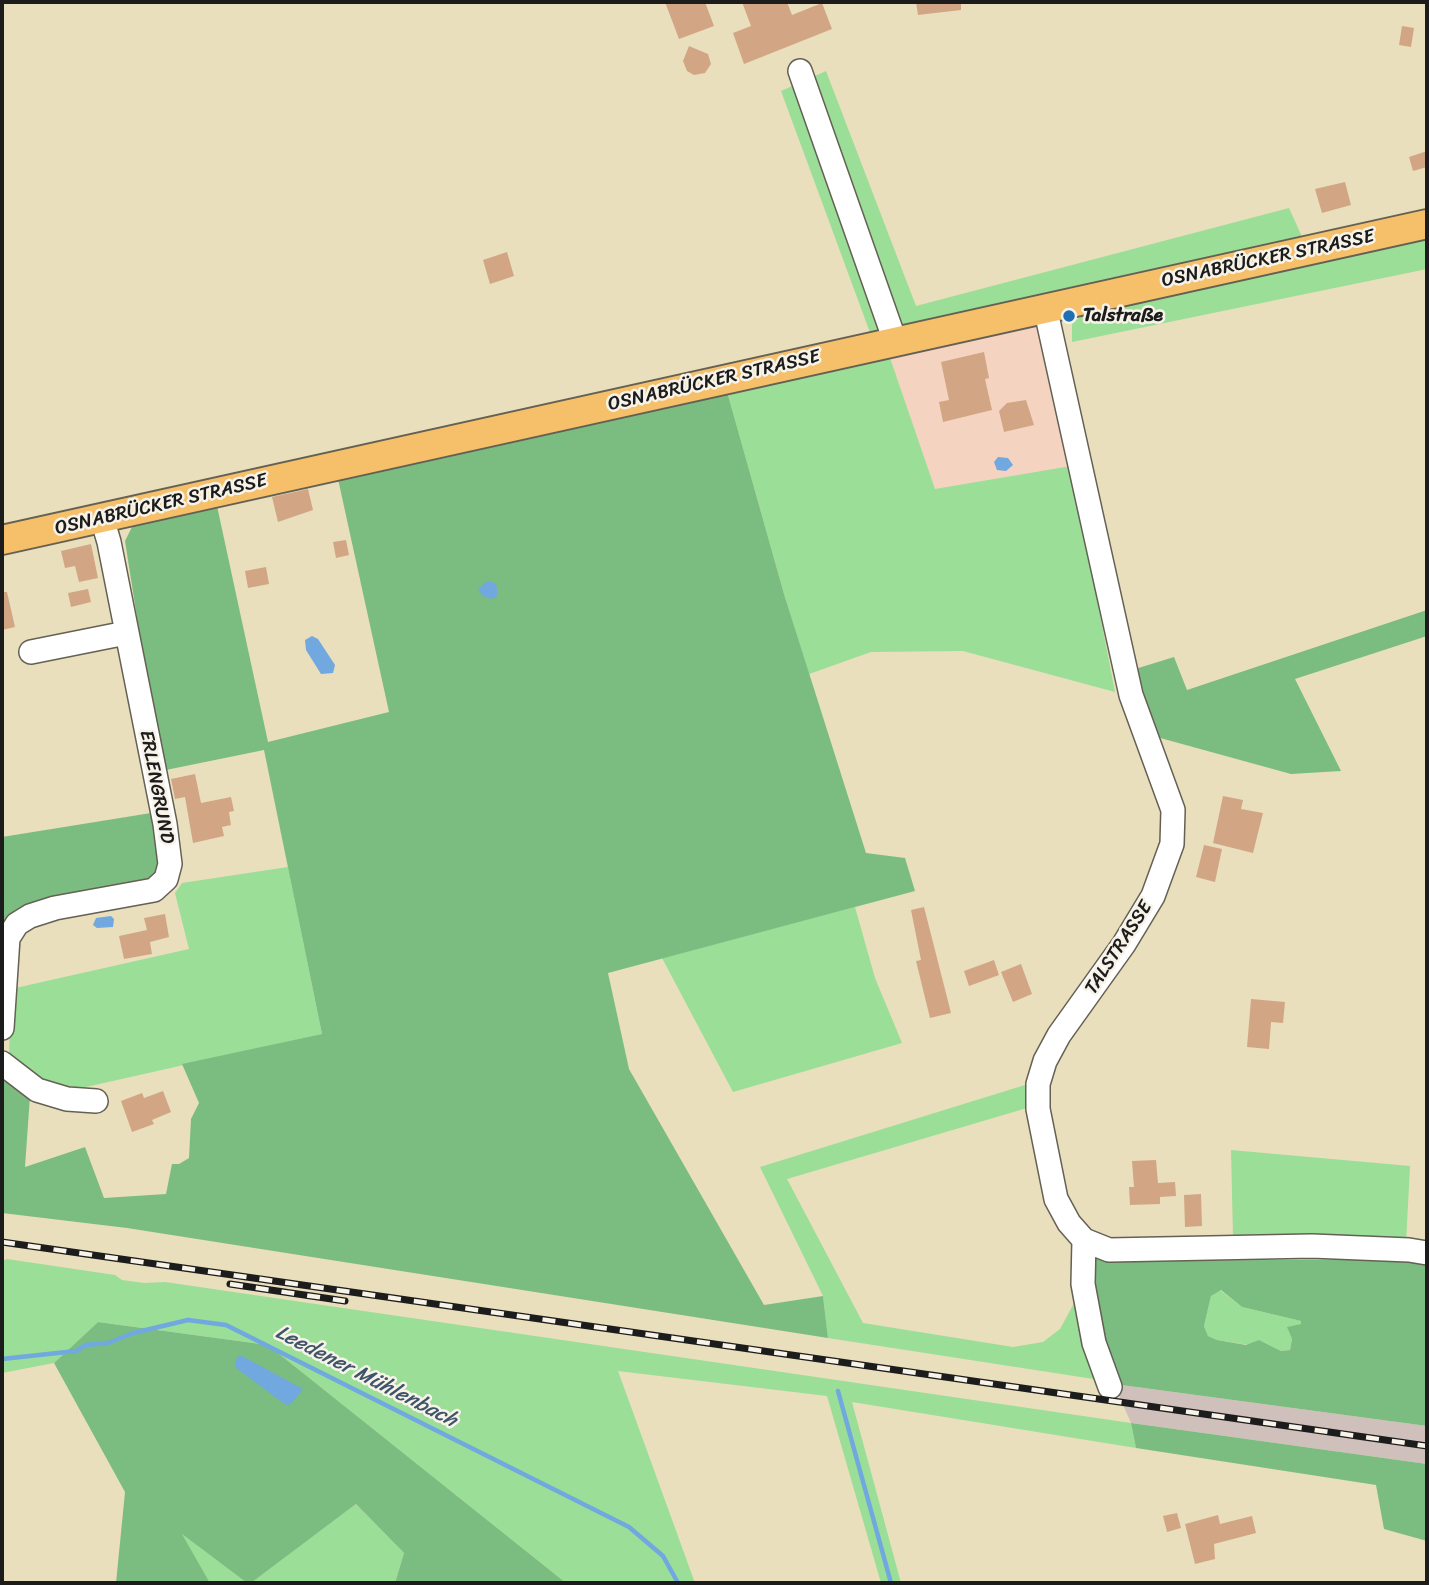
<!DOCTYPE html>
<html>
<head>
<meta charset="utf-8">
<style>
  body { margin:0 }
  #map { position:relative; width:1429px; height:1585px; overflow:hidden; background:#e9dfbc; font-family:Sriracha,sans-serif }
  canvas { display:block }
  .frame { position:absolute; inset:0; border:4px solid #1c1c1c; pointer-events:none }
</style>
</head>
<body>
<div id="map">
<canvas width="1429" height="1585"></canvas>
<div class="frame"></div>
</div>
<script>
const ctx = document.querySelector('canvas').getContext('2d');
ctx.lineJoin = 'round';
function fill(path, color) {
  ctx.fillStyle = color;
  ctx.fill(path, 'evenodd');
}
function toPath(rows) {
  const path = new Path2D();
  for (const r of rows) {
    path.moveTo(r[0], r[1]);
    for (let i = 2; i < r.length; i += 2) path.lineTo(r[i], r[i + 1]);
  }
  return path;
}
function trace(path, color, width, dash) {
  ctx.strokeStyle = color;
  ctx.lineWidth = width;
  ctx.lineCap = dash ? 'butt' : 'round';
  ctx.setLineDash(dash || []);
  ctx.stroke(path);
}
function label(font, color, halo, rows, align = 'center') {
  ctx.font = font + ' Sriracha,sans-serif';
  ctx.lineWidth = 5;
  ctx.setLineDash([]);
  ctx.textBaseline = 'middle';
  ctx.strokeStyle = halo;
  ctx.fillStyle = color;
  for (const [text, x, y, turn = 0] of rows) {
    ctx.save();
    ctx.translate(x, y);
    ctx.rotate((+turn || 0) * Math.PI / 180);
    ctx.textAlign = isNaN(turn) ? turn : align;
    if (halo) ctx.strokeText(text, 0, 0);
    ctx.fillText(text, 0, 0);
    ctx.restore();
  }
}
fill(toPath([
  [1039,322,1071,466,935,489,888,352]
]), '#f4d3c1');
fill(toPath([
  [1114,1384,1427,1426,1427,1464,1131,1423]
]), '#d0c0bc');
fill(toPath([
  [826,71,916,306,1289,208,1303,239,872,338,781,91],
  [1427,239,1427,269,1072,342,1072,324,1087,311],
  [888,352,935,489,1071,466,1115,692,963,651,871,652,809,674,784,594,726,388],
  [288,867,322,1034,77,1089,60,1088,42,1082,9,1057,11,989,189,949,175,893,182,883],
  [855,907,875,978,902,1043,733,1092,662,958],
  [1025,1085,1027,1108,787,1179,863,1323,1013,1347,1043,1342,1060,1329,1078,1296,1100,1380,828,1338,823,1296,760,1167],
  [1231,1150,1410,1166,1406,1243,1233,1237],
  [7,1259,115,1275,122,1280,144,1283,165,1282,1131,1423,1136,1448,852,1402,901,1583,881,1583,827,1396,618,1371,695,1583,566,1583,268,1345,98,1322,54,1363,2,1373,2,1261],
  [1220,1290,1242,1307,1301,1321,1301,1324,1288,1329,1292,1339,1290,1350,1281,1351,1259,1340,1249,1345,1217,1340,1208,1336,1204,1326,1211,1296],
  [356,1504,404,1553,395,1583,251,1583],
  [181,1533,247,1583,210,1583]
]), '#9ade97');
fill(toPath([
  [726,388,784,594,866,853,905,858,915,891,608,973,629,1069,764,1305,823,1296,828,1338,127,1228,2,1213,2,1074,30,1096,25,1167,85,1147,104,1198,166,1194,172,1164,179,1164,189,1158,191,1119,199,1103,182,1064,322,1034,264,750,161,771,125,541,133,525,217,506,268,742,389,712,338,479],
  [1427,610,1427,636,1295,679,1341,771,1291,774,1153,736,1132,670,1174,657,1187,690],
  [151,813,160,859,157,874,141,884,2,923,2,837],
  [1094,1255,1121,1261,1416,1259,1427,1262,1427,1426,1114,1384,1088,1288],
  [1221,1290,1242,1307,1301,1321,1301,1324,1287,1327,1292,1339,1290,1350,1281,1351,1259,1340,1246,1345,1217,1340,1208,1336,1204,1326,1211,1296],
  [98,1322,268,1345,566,1583,395,1583,404,1553,356,1504,251,1583,247,1583,182,1534,210,1583,116,1583,125,1492,54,1363],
  [1131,1423,1427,1464,1427,1541,1384,1529,1376,1485,1136,1448]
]), '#7bbd80');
fill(toPath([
  [998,457,1008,458,1013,465,1006,471,997,470,994,462],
  [487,581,495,583,497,587,497,596,492,599,483,596,478,589],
  [312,636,318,639,335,665,333,673,321,674,306,650,305,640],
  [111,916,114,919,113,927,97,928,93,925,96,918],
  [240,1355,303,1389,291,1404,286,1405,236,1368,235,1360]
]), '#70a8df');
trace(toPath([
  [2,1359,76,1351,86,1345,108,1343,133,1333,188,1320,226,1325,629,1527,663,1556,678,1583],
  [838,1391,891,1583]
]), '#70a8df', 4.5);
fill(toPath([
  [665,2,705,2,714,26,679,39],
  [742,2,787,2,792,15,822,3,832,29,744,64,733,33,751,26],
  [916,2,961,2,961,10,918,15],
  [1402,26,1414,28,1411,47,1399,45],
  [689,46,708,54,711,64,705,73,694,75,687,71,683,61],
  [1427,151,1427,167,1413,171,1409,157],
  [1345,182,1351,205,1322,213,1315,189],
  [507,252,514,276,490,284,483,260],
  [984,352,989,378,985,379,992,410,943,422,939,402,949,400,941,362],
  [1026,400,1034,425,1004,432,999,411,1007,403],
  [308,489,313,510,278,522,272,497],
  [346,540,349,555,336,558,333,542],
  [91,544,98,578,79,582,75,566,65,568,61,551],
  [266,567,269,584,248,588,245,571],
  [88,589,91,602,71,607,68,593],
  [2,592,7,592,15,627,2,630],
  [195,774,201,803,231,797,234,811,229,812,231,825,222,827,224,836,193,843,185,797,175,799,171,779],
  [1223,796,1243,800,1241,809,1263,813,1253,853,1213,843],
  [1204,845,1222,849,1215,882,1196,877],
  [924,907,951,1013,930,1018,916,961,921,960,911,910],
  [165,914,169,937,150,942,152,954,124,959,119,936,147,930,144,918],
  [994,960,999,975,969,986,964,971],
  [1021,964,1032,994,1013,1002,1001,972],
  [1251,999,1285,1002,1283,1023,1271,1022,1269,1049,1247,1047],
  [163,1091,171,1112,152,1120,154,1124,132,1132,121,1101,142,1093,144,1098],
  [1156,1160,1158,1183,1175,1182,1176,1196,1160,1197,1160,1204,1130,1205,1129,1187,1134,1187,1132,1161],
  [1201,1194,1202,1226,1185,1227,1184,1195],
  [1177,1513,1181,1528,1167,1532,1163,1516],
  [1218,1515,1220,1524,1252,1516,1256,1533,1214,1544,1215,1559,1195,1564,1185,1524]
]), '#d2a684');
const minor = toPath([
  [800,71,895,341],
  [1045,307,1131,695,1173,810,1172,844,1153,896,1124,944,1059,1035,1045,1061,1038,1084,1038,1109,1056,1199,1069,1223,1084,1240,1109,1250,1312,1246,1409,1250,1427,1253],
  [31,652,126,633],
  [2,1028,8,938,17,924,30,916,55,908,154,890,166,879,170,864,165,824,109,542,102,518],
  [2,1063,37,1090,67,1099,96,1101],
  [1084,1240,1083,1284,1094,1343,1110,1387]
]);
const major = toPath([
  [2,540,1427,224]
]);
trace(minor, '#646054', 26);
trace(major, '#646054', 32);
trace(minor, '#fff', 23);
trace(major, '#f6c06b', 28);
const rail = toPath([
  [2,1242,1427,1446],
  [230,1284,345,1301]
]);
trace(rail, '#1c1c1c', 7);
trace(rail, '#f7f3e8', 4.5, [13]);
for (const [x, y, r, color] of [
  [1069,316,7,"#1f6fb2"]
]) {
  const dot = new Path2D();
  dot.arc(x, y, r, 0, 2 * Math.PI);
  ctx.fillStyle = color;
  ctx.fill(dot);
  trace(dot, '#f7f3e8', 2.5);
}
label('19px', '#1c1c1c', '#f7f3e8', [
  ["OSNABRÜCKER STRASSE",1268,259,-12],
  ["OSNABRÜCKER STRASSE",714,381,-13],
  ["OSNABRÜCKER STRASSE",161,505,-13],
  ["ERLENGRUND",156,787,79],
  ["TALSTRASSE",1119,948,-57]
]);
label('bold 19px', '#1c1c1c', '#f7f3e8', [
  ["Talstraße",1083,316]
], 'left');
label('italic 21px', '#3e546a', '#f7f3e8', [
  ["Leedener Mühlenbach",366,1377,27]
]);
</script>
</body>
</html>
